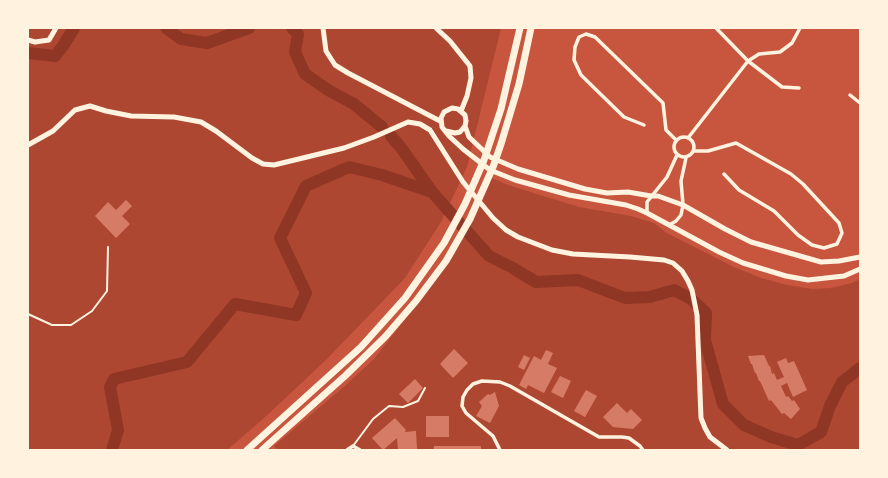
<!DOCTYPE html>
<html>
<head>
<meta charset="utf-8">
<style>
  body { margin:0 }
  #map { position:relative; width:888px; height:478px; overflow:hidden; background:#c8553d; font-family:"PT Sans Narrow",sans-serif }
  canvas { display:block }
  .frame { position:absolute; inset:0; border:29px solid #fff3e0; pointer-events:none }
</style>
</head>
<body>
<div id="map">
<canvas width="888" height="478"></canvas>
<div class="frame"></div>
</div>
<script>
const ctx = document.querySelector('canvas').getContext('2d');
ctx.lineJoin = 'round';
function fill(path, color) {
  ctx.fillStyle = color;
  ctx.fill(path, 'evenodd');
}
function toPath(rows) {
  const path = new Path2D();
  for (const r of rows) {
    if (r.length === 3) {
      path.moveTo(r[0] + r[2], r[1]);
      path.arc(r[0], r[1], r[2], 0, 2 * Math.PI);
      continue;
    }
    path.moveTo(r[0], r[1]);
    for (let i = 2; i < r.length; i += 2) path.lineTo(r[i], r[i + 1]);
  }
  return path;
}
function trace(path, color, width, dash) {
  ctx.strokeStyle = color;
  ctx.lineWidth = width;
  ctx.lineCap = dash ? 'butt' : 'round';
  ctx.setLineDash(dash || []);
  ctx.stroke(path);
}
fill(toPath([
  [28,28,501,28,467,167,441,222,405,278,326,360,263,419,227,450,28,450],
  [492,178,508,185,579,207,631,216,654,223,665,232,734,267,761,278,787,285,812,289,831,288,852,283,860,279,860,450,278,450,274,446,346,385,374,359,402,323,461,238,483,190]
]), '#ae4732');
trace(toPath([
  [166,28,181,39,207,43,249,28],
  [292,28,298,34,295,52,305,74,328,90,354,104,382,127],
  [28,53,55,56,63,46,74,28],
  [391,136,402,149,432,192,489,256,511,267,536,282,578,280,625,298,650,297,674,290,691,299,706,313,705,340,723,404,744,425,771,437,798,445,821,432,830,406,842,382,860,368],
  [112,450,118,430,110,387,114,379,187,362,235,304,296,315,306,293,280,238,306,186,349,167,382,175,432,192]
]), '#8f3625', 12);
fill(toPath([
  [126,200,132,206,122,216,130,224,116,238,95,216,108,202,116,210],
  [454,349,468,363,453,378,440,364],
  [546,350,553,353,548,364,557,368,544,393,528,385,526,389,519,385,534,356,541,360],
  [524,355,530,358,524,370,518,367],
  [764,355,769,366,770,366,772,374,774,373,777,380,784,377,777,362,786,358,788,363,794,361,807,390,793,397,787,383,781,386,786,397,788,396,792,401,794,400,800,409,791,419,784,413,782,414,771,400,769,401,760,381,759,381,756,373,755,373,752,364,751,364,748,356],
  [560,376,571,381,563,398,551,392],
  [415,379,423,388,408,403,399,394],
  [586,390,597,396,585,417,574,411],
  [495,392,499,406,490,423,476,416,482,406,479,402,488,394,490,395],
  [617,403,627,413,631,409,642,420,633,429,613,427,603,417],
  [426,416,449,416,449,437,426,437],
  [395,418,406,430,405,432,416,431,417,450,398,450,397,438,383,450,372,438],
  [434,446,481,446,481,450,434,450]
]), '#d67c66');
trace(toPath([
  [28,314,52,325,71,325,92,311,107,291,108,247],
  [353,446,373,419,389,406,403,407,418,401,425,388]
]), '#fff3e0', 2);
trace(toPath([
  [716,28,748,61,782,87,799,88],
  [850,95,860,103],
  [644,125,624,117,581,75,574,60,575,47,579,37,586,34,595,37,663,103,666,130,676,140],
  [684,147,10],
  [688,138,748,61,759,54,780,52,792,43,800,28],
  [694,151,708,151,736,143,791,174,803,184,839,223,842,233,837,244,824,248,812,245,798,235,774,211,739,190,724,174],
  [647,213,647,202,667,177,677,155],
  [669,225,676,221,681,215,683,205,681,181,686,158],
  [347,450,353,446,360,450],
  [500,450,493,436,466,413,462,406,463,397,467,390,473,384,482,381,500,382,510,386,599,437,622,437,629,438,640,446,643,450]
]), '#fff3e0', 3.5);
trace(toPath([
  [323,28,326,51,335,65,348,73,440,121],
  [436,28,450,41,470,66,471,78,467,96,461,111],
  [28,40,35,42,49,40,56,28],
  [465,126,469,137,490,157,518,169,585,189,607,193,628,192,651,196,658,196,683,205,725,229,751,242,821,262,839,261,860,257],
  [446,131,455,133,460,132,465,126,466,121,465,115,458,109,452,108,444,112,441,118,442,127,449,136,463,149,490,170,515,180,569,195,626,205,638,209,647,213,719,252,743,263,786,276,808,280,844,276,860,269],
  [28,145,53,131,75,110,90,106,106,111,131,116,174,117,201,122,216,131,252,158,263,164,274,165,344,148,374,137,408,122,420,124,430,130,463,182,493,218,506,230,518,237,552,250,573,254,630,257,664,260,673,263,682,271,688,281,692,290,697,315,701,418,705,428,710,437,727,450]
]), '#fff3e0', 5);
trace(toPath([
  [247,450,361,347,405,298,444,243,465,204,484,160,501,109,520,28],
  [262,450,345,376,385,337,416,301,446,261,470,219,493,167,501,144,519,84,531,28]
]), '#fff3e0', 7);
</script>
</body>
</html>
